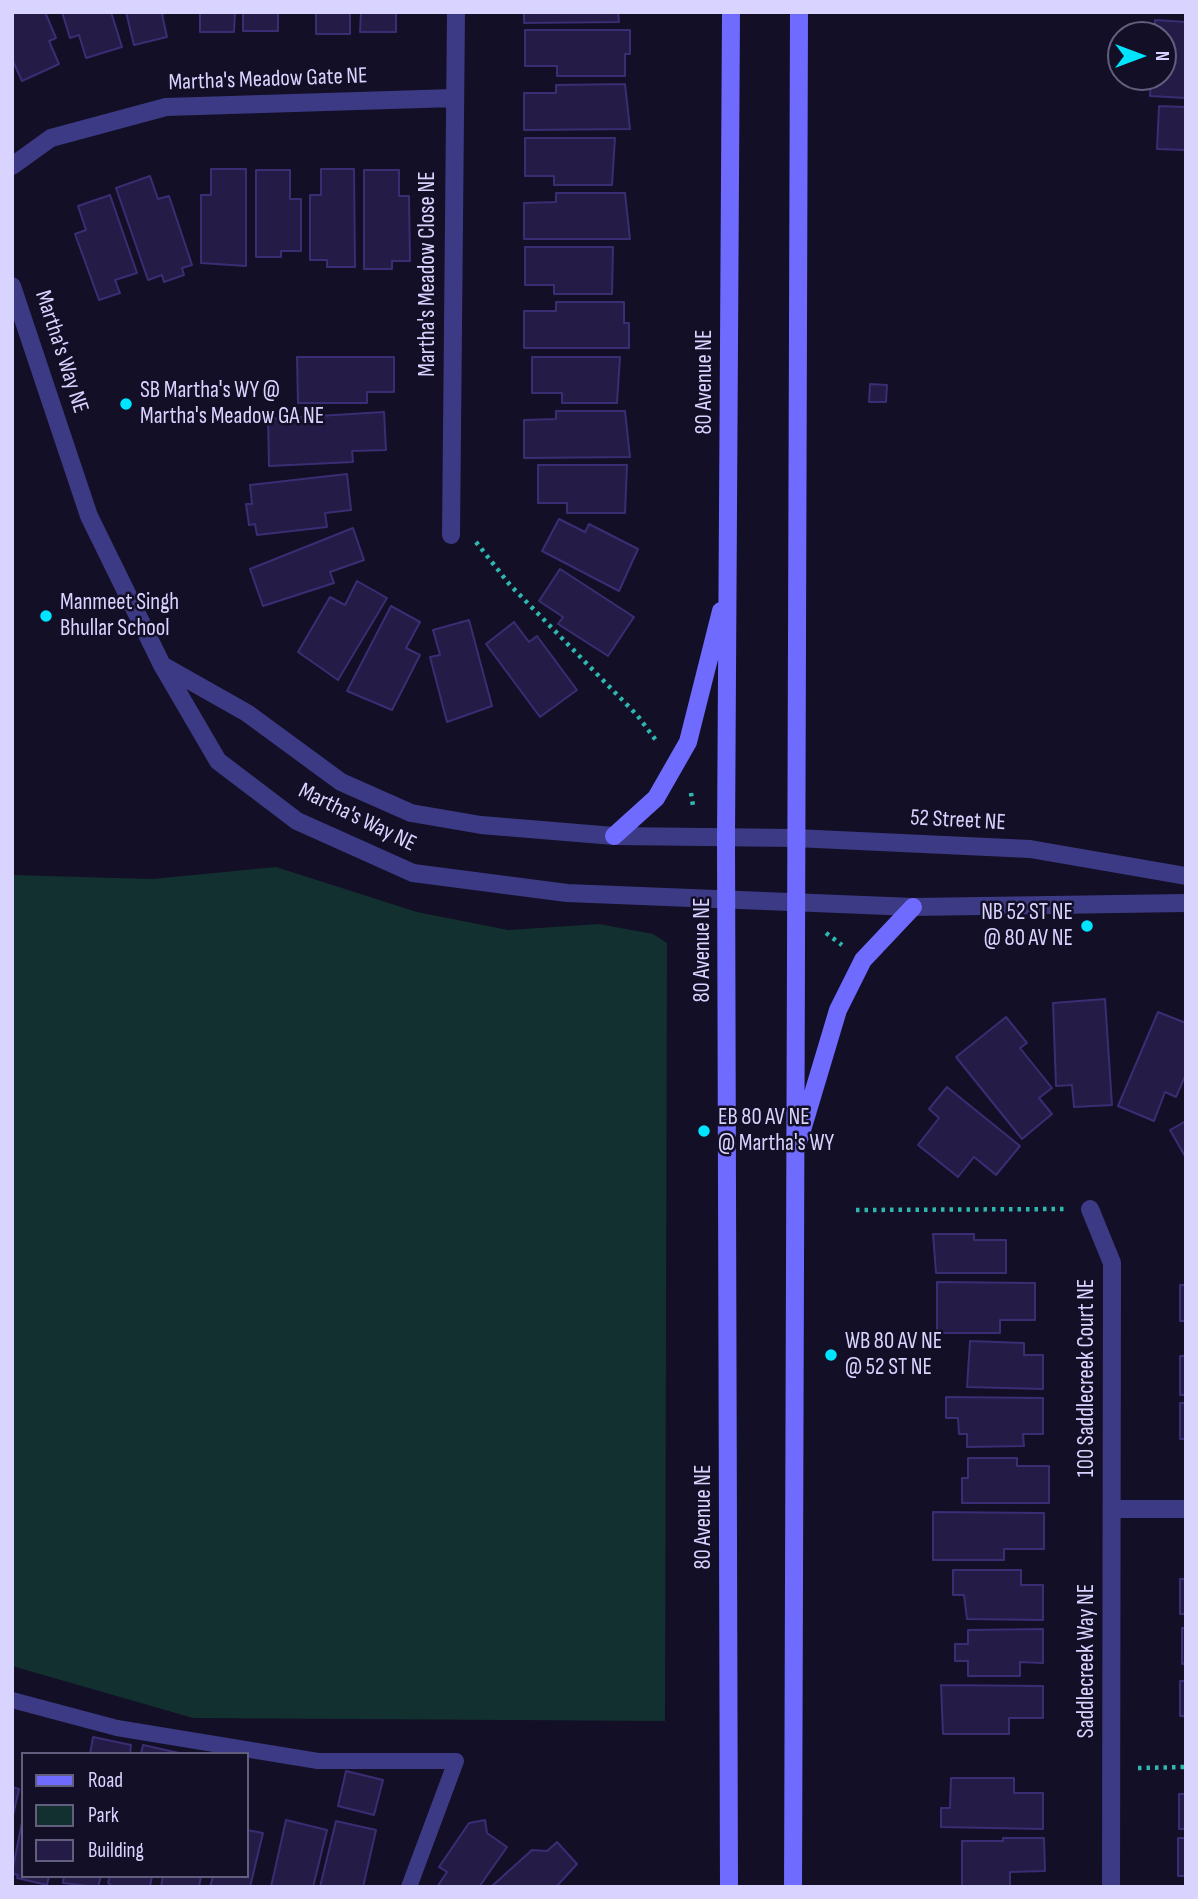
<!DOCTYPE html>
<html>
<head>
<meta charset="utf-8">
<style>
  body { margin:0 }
  #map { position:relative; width:1198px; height:1899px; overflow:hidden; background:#130f26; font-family:"Sofia Sans Condensed",sans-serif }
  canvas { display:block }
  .frame { position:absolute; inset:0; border:14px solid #d9d4ff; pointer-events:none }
  .legend { position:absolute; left:21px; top:1752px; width:228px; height:126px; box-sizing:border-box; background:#130f26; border:2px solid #625e7d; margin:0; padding:9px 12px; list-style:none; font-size:21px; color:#d9d4ff }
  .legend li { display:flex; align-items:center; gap:14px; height:35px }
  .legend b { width:35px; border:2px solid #625e7d }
  .north { position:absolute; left:1107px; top:21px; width:70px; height:70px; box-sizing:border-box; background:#130f26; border:2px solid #625e7d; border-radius:50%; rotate:90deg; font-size:19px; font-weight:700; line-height:28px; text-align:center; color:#d9d4ff }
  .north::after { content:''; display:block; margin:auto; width:24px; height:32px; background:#00e5ff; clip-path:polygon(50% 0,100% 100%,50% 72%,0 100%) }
</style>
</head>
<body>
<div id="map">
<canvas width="1198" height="1899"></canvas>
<div class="frame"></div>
<ul class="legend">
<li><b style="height:9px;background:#6f6bff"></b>Road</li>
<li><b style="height:19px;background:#12302f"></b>Park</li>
<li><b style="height:19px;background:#241b47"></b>Building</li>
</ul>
<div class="north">N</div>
</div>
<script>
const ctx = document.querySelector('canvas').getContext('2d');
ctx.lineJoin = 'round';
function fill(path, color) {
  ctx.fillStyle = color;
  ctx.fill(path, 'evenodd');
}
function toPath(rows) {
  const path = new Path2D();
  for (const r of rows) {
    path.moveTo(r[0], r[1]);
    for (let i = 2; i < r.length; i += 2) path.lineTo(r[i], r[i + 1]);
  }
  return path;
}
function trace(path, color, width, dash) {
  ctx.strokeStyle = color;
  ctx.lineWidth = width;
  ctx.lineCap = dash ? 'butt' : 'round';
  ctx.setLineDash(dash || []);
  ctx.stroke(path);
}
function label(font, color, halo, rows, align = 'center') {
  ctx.font = font + ' "Sofia Sans Condensed",sans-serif';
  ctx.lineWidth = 5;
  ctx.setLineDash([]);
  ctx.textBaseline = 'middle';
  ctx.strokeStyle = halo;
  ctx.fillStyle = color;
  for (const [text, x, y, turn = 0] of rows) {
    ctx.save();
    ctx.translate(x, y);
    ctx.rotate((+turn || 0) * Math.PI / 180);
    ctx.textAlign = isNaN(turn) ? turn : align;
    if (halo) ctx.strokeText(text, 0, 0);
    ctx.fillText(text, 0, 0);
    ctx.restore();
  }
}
fill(toPath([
  [276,867,417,912,508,930,599,924,653,934,667,943,665,1721,193,1718,12,1666,12,875,152,879]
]), '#12302f');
const building = toPath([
  [12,12,45,12,56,38,49,41,59,64,22,81,12,59,12,12],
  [62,12,111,12,122,47,86,58,79,35,70,38,62,12],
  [126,12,170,12,162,14,167,37,134,45,126,12],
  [200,12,235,12,234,32,200,32,200,12],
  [243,12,278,12,278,31,243,31,243,12],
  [316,12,350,12,350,34,316,34,316,12],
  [361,12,396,12,396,32,360,32,361,12],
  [524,12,618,12,619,22,524,23,524,12],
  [1155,20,1186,22,1186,98,1150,96,1151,77,1163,77,1163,35,1154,35,1155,20],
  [525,30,630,30,630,54,625,54,625,76,557,76,557,66,525,66,525,30],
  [625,84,630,129,524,130,524,93,556,93,556,85,625,84],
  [1159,106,1186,107,1186,150,1157,149,1159,106],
  [525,138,615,138,612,185,554,185,554,176,525,176,525,138],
  [211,169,246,169,246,266,201,263,201,195,211,195,211,169],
  [321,169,354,169,355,267,327,267,327,260,310,260,310,195,321,195,321,169],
  [256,170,290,170,290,199,301,199,301,251,281,251,281,257,256,257,256,170],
  [364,170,399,170,399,196,409,196,410,261,392,261,392,269,364,269,364,170],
  [150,176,158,199,169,196,192,265,182,268,184,275,164,282,162,275,148,280,116,188,150,176],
  [556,193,625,193,630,239,524,239,524,203,556,202,556,193],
  [110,195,137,273,115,280,120,293,99,300,75,234,86,230,78,206,110,195],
  [525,247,613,247,612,294,554,294,554,285,525,285,525,247],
  [556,302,624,302,624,323,629,323,629,348,524,348,524,311,556,311,556,302],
  [297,357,394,357,394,392,367,392,367,403,298,403,297,357],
  [532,357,620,357,617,403,562,403,562,393,532,393,532,357],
  [870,384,887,385,886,402,869,402,870,384],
  [556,411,625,411,630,457,524,458,524,420,556,419,556,411],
  [384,412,386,450,352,451,353,462,269,466,268,419,384,412],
  [538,465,627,465,625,513,567,513,567,503,538,503,538,465],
  [347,474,351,510,325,513,327,527,257,535,255,524,249,525,246,504,252,504,250,485,347,474],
  [559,519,585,532,589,524,638,549,619,591,542,551,559,519],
  [353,528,364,560,330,572,334,583,263,606,250,569,353,528],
  [560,569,634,617,608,656,558,624,563,617,539,601,560,569],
  [357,581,387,598,338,680,298,652,330,597,345,605,357,581],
  [391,606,420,622,406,648,420,655,392,710,347,691,391,606],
  [469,620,492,706,447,722,430,657,440,655,433,630,469,620],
  [514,622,529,642,537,636,577,690,540,717,486,644,514,622],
  [1105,999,1112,1105,1074,1107,1072,1085,1056,1086,1053,1003,1105,999],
  [1158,1012,1186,1023,1186,1074,1176,1097,1165,1092,1154,1121,1118,1106,1158,1012],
  [1006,1017,1027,1043,1020,1048,1052,1088,1039,1098,1052,1114,1022,1139,956,1057,1006,1017],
  [947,1087,1020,1146,996,1175,974,1157,958,1177,918,1145,939,1118,929,1109,947,1087],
  [1186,1121,1186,1158,1170,1130,1186,1121],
  [933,1234,974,1234,974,1240,1006,1240,1006,1273,936,1273,933,1234],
  [937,1282,1035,1283,1035,1320,1000,1320,1000,1333,937,1333,937,1282],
  [1180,1285,1186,1285,1186,1321,1180,1321,1180,1285],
  [970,1341,1024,1343,1024,1355,1043,1355,1043,1389,967,1387,970,1341],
  [1180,1356,1186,1356,1186,1395,1180,1395,1180,1356],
  [946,1397,1043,1398,1043,1434,1023,1434,1024,1446,967,1447,967,1434,959,1434,958,1418,946,1418,946,1397],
  [1180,1403,1186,1403,1186,1439,1180,1439,1180,1403],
  [968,1458,1017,1458,1017,1466,1049,1466,1049,1503,962,1503,962,1478,968,1478,968,1458],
  [933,1512,1044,1513,1044,1549,1004,1549,1004,1560,933,1560,933,1512],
  [953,1570,1021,1570,1021,1585,1043,1585,1043,1620,967,1619,964,1595,953,1595,953,1570],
  [1180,1579,1186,1579,1186,1614,1180,1614,1180,1579],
  [1182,1628,1186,1628,1186,1664,1182,1664,1182,1628],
  [1043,1629,1043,1663,1020,1662,1020,1676,968,1676,968,1661,955,1661,955,1644,968,1644,968,1630,1043,1629],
  [1180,1681,1186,1681,1186,1716,1180,1716,1180,1681],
  [941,1685,1043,1686,1043,1718,1009,1718,1009,1734,943,1734,941,1685],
  [93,1737,131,1745,130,1754,90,1754,93,1737],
  [143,1745,179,1753,179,1754,141,1754,143,1745],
  [346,1771,383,1780,374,1815,338,1806,346,1771],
  [951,1778,1014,1778,1014,1793,1043,1793,1043,1829,941,1827,941,1808,950,1808,951,1778],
  [12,1787,19,1789,12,1820,12,1787],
  [1179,1794,1186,1794,1186,1829,1179,1829,1179,1794],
  [23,1817,23,1876,49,1876,47,1885,17,1878,18,1875,12,1873,23,1817],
  [286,1820,327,1830,313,1887,271,1887,286,1820],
  [485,1820,487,1833,507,1847,479,1887,437,1887,447,1872,439,1867,469,1823,485,1820],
  [336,1821,376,1830,363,1887,320,1887,336,1821],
  [247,1830,263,1833,250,1887,210,1887,213,1876,247,1876,247,1830],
  [1003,1838,1044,1838,1045,1871,1010,1872,1010,1887,962,1887,962,1841,1003,1841,1003,1838],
  [1178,1838,1186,1838,1186,1876,1178,1876,1178,1838],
  [557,1842,577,1864,556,1887,492,1886,532,1850,547,1851,557,1842],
  [64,1876,101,1876,98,1887,63,1883,64,1876],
  [110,1876,152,1876,150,1887,112,1886,108,1883,110,1876],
  [163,1876,201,1876,199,1887,161,1887,163,1876]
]);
fill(building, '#241b47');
trace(building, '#3b2d73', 2);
trace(toPath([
  [476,542,510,585,637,715,658,743],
  [691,793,693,806],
  [826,933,842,945],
  [856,1210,1065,1209],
  [1138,1768,1186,1767]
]), '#2fb8b0', 4.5, [3.5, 5]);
trace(toPath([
  [12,1700,117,1728,318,1761,456,1761,409,1887]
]), '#3d3a85', 16);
trace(toPath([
  [12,166,51,138,166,107,454,98],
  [451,535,456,12],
  [1090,1209,1112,1263,1111,1887],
  [1112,1509,1186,1509]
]), '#3d3a85', 18);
trace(toPath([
  [12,286,89,516,162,665,218,761,297,821,413,873,567,893,913,907,1186,903],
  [162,665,247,713,341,782,411,813,481,825,614,836,795,838,1030,849,1186,876]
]), '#3d3a85', 18);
trace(toPath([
  [614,836,656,798,688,742,721,611],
  [800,1137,838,1010,863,960,913,907],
  [729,1887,726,838,731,12],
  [793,1887,799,12]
]), '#6f6bff', 18);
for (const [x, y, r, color] of [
  [126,404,7,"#00e5ff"],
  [46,616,7,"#00e5ff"],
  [1087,926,7,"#00e5ff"],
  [704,1131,7,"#00e5ff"],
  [831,1355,7,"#00e5ff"]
]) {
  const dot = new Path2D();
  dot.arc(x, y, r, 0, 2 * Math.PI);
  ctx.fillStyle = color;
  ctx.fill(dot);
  trace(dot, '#130f26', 2.5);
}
label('23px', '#d9d4ff', '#130f26', [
  ["Martha's Meadow Gate NE",268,80,-2],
  ["Martha's Meadow Close NE",428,274,-90],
  ["Martha's Way NE",61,352,72],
  ["80 Avenue NE",705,382,-90],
  ["Martha's Way NE",357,818,26],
  ["52 Street NE",958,821,3],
  ["80 Avenue NE",703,950,-90],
  ["100 Saddlecreek Court NE",1087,1378,-90],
  ["80 Avenue NE",704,1517,-90],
  ["Saddlecreek Way NE",1087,1661,-90]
]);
label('23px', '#d9d4ff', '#130f26', [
  ["SB Martha's WY @",140,391],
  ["Martha's Meadow GA NE",140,417],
  ["Manmeet Singh",60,603],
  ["Bhullar School",60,629],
  ["NB 52 ST NE",1073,913,"right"],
  ["@ 80 AV NE",1073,939,"right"],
  ["EB 80 AV NE",718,1118],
  ["@ Martha's WY",718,1144],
  ["WB 80 AV NE",845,1342],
  ["@ 52 ST NE",845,1368]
], 'left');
</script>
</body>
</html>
